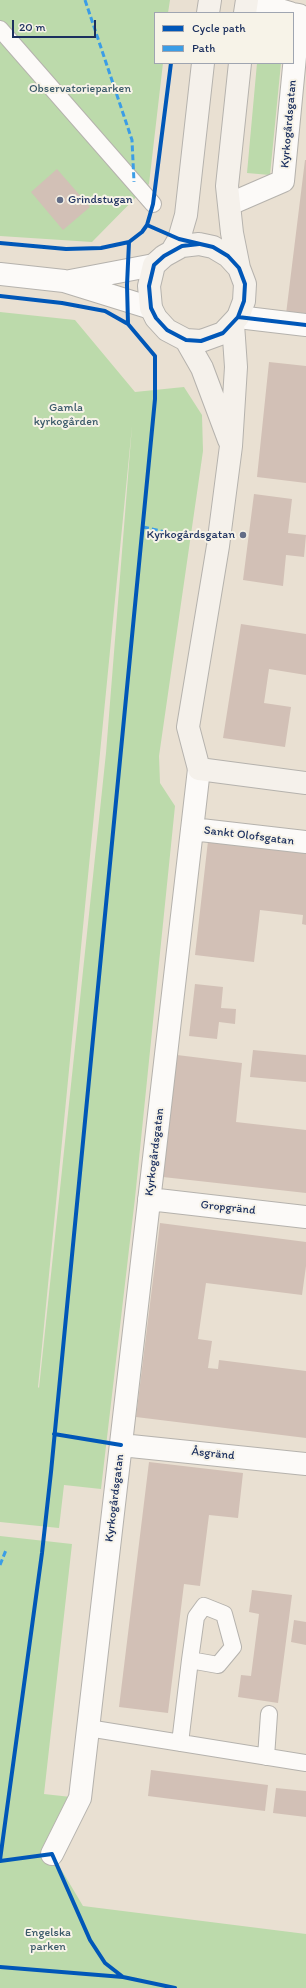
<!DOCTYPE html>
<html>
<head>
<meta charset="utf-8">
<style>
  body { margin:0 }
  #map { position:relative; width:306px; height:1988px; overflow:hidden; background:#e9e0d2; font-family:Itim,sans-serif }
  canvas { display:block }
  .legend { position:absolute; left:154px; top:12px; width:140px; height:52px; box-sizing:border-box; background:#f7f3e8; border:1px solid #9fa5b1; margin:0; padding:5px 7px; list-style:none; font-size:12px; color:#1b2f5e }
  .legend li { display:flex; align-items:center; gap:8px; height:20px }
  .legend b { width:20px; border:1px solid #9fa5b1 }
  .scale { position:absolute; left:12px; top:20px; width:84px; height:18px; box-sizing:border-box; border:2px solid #1b2f5e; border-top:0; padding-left:5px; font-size:12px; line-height:14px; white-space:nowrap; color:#1b2f5e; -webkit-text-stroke:3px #f7f3e8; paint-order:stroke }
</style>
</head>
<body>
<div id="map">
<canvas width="306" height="1988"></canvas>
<ul class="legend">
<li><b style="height:5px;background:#0057b8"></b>Cycle path</li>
<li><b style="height:5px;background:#3b9de6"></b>Path</li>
</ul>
<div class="scale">20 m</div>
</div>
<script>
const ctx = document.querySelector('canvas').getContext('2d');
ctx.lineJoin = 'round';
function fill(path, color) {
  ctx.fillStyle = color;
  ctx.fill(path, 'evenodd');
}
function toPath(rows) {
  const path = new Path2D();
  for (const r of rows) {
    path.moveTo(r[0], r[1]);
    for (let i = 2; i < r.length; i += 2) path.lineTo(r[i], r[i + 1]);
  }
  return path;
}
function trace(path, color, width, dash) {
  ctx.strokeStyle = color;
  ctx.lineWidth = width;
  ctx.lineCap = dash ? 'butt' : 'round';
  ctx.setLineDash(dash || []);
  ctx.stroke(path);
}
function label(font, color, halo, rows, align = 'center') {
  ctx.font = font + ' Itim,sans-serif';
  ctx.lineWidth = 4;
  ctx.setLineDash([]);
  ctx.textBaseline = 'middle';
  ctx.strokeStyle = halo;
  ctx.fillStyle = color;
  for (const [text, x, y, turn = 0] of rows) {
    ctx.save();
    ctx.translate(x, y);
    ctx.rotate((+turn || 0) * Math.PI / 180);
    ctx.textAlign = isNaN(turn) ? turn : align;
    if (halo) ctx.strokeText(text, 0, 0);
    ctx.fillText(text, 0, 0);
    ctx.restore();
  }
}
fill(toPath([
  [0,0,170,0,168,13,155,13,155,63,163,63,149,184,92,242,0,236],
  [257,63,281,63,270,175,247,173],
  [0,312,75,320,135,392,184,387,202,415,203,451,159,756,160,783,175,806,135,1198,101,1489,64,1485,59,1528,0,1522],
  [132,426,106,753,39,1388,38,1387],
  [0,1536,72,1544,44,1794,80,1798,52,1854,83,1906,306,1934,306,1988,0,1988]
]), '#bcdaab');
fill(toPath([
  [305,160,306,160,306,317,286,314],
  [57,169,90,207,63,230,31,192],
  [269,362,306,366,306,483,257,477],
  [254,494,292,499,288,533,306,535,304,557,286,555,283,586,243,580],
  [241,624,306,634,306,675,269,669,264,703,291,707,285,747,223,738],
  [208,841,306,852,306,925,302,924,303,915,260,910,254,962,195,955],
  [195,984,223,987,221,1008,236,1009,235,1024,219,1022,217,1039,189,1036],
  [253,1050,306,1055,306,1082,250,1077],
  [177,1055,242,1063,236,1122,306,1130,306,1193,163,1177],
  [160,1223,306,1242,306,1266,302,1295,206,1283,198,1339,212,1341,208,1368,218,1369,219,1360,306,1371,306,1438,136,1417],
  [149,1462,243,1473,238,1518,209,1515,200,1586,184,1584,168,1713,119,1707],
  [252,1590,292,1595,278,1703,238,1697,241,1675,251,1676,259,1614,249,1612],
  [294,1620,306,1622,306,1645,291,1642],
  [151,1770,268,1785,265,1811,148,1796],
  [276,1788,306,1791,306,1817,273,1813]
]), '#d2c0b6');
const lane = toPath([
  [0,29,153,204],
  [88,1728,306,1763],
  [180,1743,190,1660,196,1617,204,1606,224,1614,233,1647,218,1665,190,1660],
  [266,1757,269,1714]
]);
const street = toPath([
  [258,0,266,6,290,13],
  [230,204,283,181,299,15,293,14],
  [0,274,64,281,151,308],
  [70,281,154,265],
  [238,317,306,325],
  [192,829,306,842],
  [149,1199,306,1217],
  [121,1445,306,1464],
  [52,1854,80,1798,199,769]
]);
const secondary = toPath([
  [208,13,210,0],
  [245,13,247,0],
  [199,244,213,247,228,256,239,268,245,284,244,301,238,317,223,333,201,341,186,340,167,330,156,318,151,308,149,286,154,265,164,256,182,246,199,244],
  [172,251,179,239,186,215,203,63],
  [239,268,232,233,227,186,240,63],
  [233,324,236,367,231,446,218,546,188,727,199,769,306,783],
  [186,340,202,368,229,440]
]);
trace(lane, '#b5b2ad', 18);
trace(street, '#b5b2ad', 24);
trace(secondary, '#b5b2ad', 24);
trace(lane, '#fcfaf8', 16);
trace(street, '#fcfaf8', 22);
trace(secondary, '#f5f1eb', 22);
trace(toPath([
  [85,0,132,140,134,182],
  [143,527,183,536],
  [0,1565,6,1550]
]), '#3b9de6', 3, [6, 3]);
trace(toPath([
  [147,225,179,239,213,247,228,256,239,268,245,284,244,301,238,317,223,333,201,341,186,340,167,330,156,318,151,308,149,286,154,265,164,256,182,246,199,244],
  [0,243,66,249,101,248,129,242,142,232,147,225,153,204,171,63],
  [0,296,62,303,105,311,128,324,155,356,155,399,51,1472,42,1553,0,1860],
  [238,317,306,325],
  [128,324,127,285,129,242],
  [54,1434,121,1445],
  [0,1861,52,1854,90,1940,105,1963,123,1977,175,1988],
  [0,1967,123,1977]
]), '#0057b8', 4);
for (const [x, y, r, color] of [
  [60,200,4,"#636d87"],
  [243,535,4,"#636d87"]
]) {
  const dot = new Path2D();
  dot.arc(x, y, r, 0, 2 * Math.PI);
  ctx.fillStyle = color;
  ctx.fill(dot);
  trace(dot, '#f7f3e8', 1.5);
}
label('12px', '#3a5969', '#f7f3e8', [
  ["Observatorieparken",80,89],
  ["Gamla",66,408],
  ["kyrkogården",66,422],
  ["Engelska",48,1933],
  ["parken",48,1947]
]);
label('12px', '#1b2f5e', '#f7f3e8', [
  ["Kyrkogårdsgatan",289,124,-85],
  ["Sankt Olofsgatan",249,836,7],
  ["Kyrkogårdsgatan",155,1152,-83],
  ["Gropgränd",228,1208,6],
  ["Åsgränd",213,1454,6],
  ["Kyrkogårdsgatan",115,1498,-83]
]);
label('12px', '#1b2f5e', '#f7f3e8', [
  ["Grindstugan",68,200],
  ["Kyrkogårdsgatan",235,535,"right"]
], 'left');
</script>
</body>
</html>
